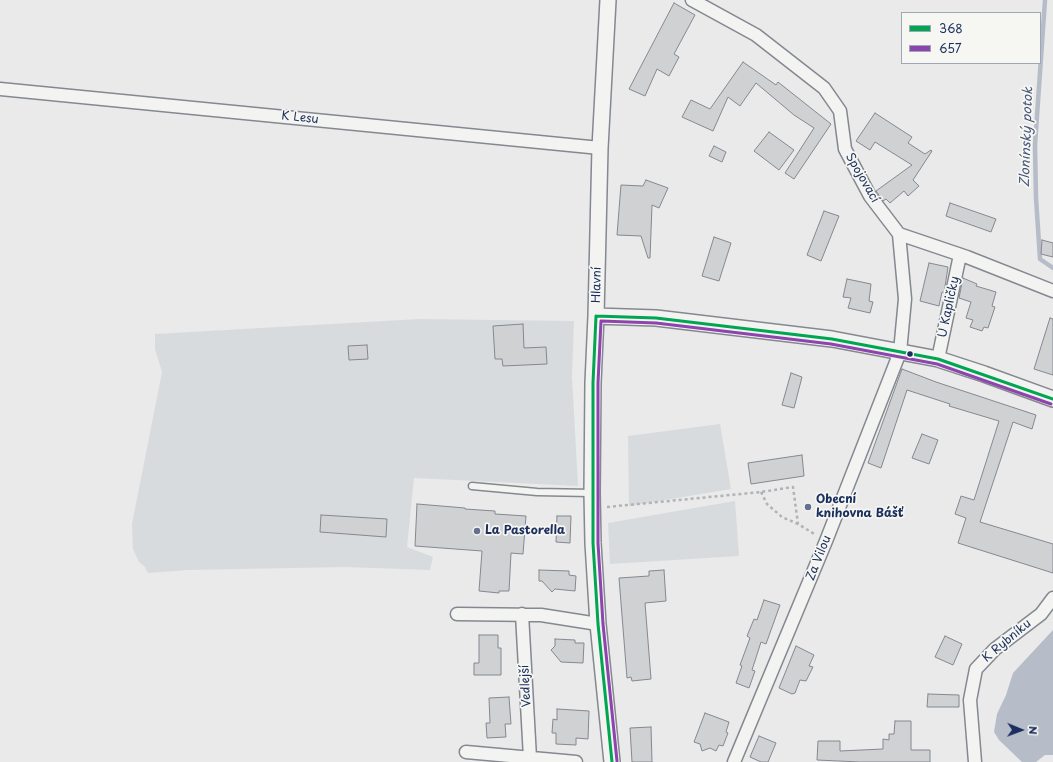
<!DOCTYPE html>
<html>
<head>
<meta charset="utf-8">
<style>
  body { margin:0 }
  #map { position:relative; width:1053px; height:762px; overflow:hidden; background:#e9eae9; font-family:"Playpen Sans",sans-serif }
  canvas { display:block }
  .legend { position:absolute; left:901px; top:12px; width:140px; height:52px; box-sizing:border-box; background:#f6f6f2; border:1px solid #9ea6b7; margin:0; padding:5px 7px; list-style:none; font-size:12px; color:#1b2f5e }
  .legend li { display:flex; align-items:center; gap:8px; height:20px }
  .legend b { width:20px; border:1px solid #9ea6b7 }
  .north { position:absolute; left:1001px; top:710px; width:40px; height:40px; -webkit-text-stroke:3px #f6f6f2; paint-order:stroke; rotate:91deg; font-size:11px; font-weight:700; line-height:16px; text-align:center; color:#1b2f5e }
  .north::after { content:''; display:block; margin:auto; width:14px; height:18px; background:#1b2f5e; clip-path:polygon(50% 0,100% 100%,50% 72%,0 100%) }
</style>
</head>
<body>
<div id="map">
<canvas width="1053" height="762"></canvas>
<ul class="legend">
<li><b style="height:5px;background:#00a651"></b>368</li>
<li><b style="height:5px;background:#8e44ad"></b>657</li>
</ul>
<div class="north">N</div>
</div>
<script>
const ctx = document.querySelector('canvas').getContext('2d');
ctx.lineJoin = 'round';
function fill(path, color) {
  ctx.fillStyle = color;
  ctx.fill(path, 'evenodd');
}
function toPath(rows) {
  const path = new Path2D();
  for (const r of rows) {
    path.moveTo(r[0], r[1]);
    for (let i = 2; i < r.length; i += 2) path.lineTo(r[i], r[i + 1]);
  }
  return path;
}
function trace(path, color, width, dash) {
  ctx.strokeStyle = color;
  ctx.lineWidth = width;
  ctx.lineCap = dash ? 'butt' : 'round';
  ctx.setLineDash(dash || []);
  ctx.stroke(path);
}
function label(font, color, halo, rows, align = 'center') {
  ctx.font = font + ' "Playpen Sans",sans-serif';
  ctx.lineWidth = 3.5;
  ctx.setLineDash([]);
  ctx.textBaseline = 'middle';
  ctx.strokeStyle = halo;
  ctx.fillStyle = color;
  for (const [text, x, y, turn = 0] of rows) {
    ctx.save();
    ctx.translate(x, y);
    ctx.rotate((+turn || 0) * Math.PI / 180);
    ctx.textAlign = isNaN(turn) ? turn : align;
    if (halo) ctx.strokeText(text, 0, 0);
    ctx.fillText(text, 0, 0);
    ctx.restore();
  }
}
fill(toPath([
  [419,319,574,321,572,377,578,486,414,478,407,547,433,557,430,570,345,567,188,570,148,573,145,567,139,562,133,549,132,524,162,372,155,349,155,334],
  [720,424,731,489,629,506,628,436],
  [735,501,739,556,610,564,608,523]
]), '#d8dbde');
fill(toPath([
  [1053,630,1053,755,1045,755,1036,762,1022,762,999,740,994,732,997,714,1006,695,1013,673]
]), '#b7bdc8');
trace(toPath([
  [1045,0,1035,145,1036,198,1040,259,1053,268]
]), '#b7bdc8', 4.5);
const building = toPath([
  [674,3,695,15,674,54,679,57,669,76,657,69,645,96,629,89,674,3],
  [743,62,776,85,778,82,831,124,794,179,785,173,814,128,794,115,756,83,740,106,728,97,713,131,682,117,691,100,710,109,743,62],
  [875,113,912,137,908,143,925,154,931,150,932,151,913,180,919,186,908,196,904,191,890,203,886,199,883,201,876,191,912,165,875,142,870,150,856,141,875,113],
  [769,132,794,150,779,170,754,151,769,132],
  [714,146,726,152,722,162,709,156,714,146],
  [646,180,668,188,659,208,652,205,650,258,648,258,641,236,617,235,621,185,643,186,646,180],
  [950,203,996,219,991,232,946,216,950,203],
  [824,211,839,216,821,261,807,255,824,211],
  [714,237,731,243,719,281,702,276,714,237],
  [1042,240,1053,243,1053,257,1041,254,1042,240],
  [929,263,948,267,944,293,942,292,939,306,920,301,929,263],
  [963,278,977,284,976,286,996,292,992,306,995,307,988,328,984,327,982,331,970,327,973,320,966,318,971,302,959,298,963,278],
  [847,279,871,284,869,301,873,302,870,313,848,308,851,298,843,297,847,279],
  [1050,318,1053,319,1053,375,1034,369,1050,318],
  [523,324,524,348,546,347,547,364,503,366,502,359,495,359,493,326,523,324],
  [367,345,368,359,349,360,348,346,367,345],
  [902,369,936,382,1036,415,1032,429,1013,422,980,522,1053,544,1053,573,958,543,966,518,955,514,961,496,974,500,999,421,949,406,950,404,907,390,881,468,868,463,902,369],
  [791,373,802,377,794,408,782,405,791,373],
  [922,434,938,440,929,464,912,458,922,434],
  [802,455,804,476,751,484,748,463,802,455],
  [417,504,465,508,465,509,495,511,495,514,526,516,523,554,511,553,509,591,499,591,499,593,479,591,482,551,415,546,417,504],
  [321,515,387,519,386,537,320,532,321,515],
  [557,516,571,516,570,543,556,542,557,516],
  [539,570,569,571,569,575,576,576,575,591,555,589,552,592,542,581,539,581,539,570],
  [664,570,666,601,645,603,651,679,632,681,631,677,627,678,619,578,649,576,649,571,664,570],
  [764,600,780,605,766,644,761,642,752,670,755,671,749,688,736,683,742,666,740,665,750,638,747,636,754,619,757,620,764,600],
  [479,635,498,635,498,648,501,648,501,675,474,675,474,663,479,663,479,635],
  [945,636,962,644,953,665,935,657,945,636],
  [555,639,575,640,575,643,584,643,583,663,561,662,551,650,555,646,555,639],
  [796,646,814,655,809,666,813,667,806,681,800,680,795,693,792,694,779,688,796,646],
  [928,694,959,695,959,707,927,707,928,694],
  [509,697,511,724,505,724,506,737,487,738,486,723,490,723,489,698,509,697],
  [557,709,589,711,588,739,576,738,576,745,556,744,556,733,552,733,553,719,557,720,557,709],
  [705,713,729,722,726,732,728,733,723,746,719,745,716,751,710,748,702,751,700,744,694,742,705,713],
  [895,721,911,721,911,750,930,750,930,762,860,762,817,760,818,741,840,741,840,751,883,749,883,739,889,740,889,734,894,734,895,721],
  [651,727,652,762,632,762,630,728,651,727],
  [759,736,776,743,768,762,761,762,750,757,759,736]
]);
fill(building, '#d0d1d3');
trace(building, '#848890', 1);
const service = toPath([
  [472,486,537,492,592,493]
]);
const minor = toPath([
  [692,0,756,35,824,88,840,111,845,149,870,196,899,234,905,299,900,352,826,541,734,762],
  [0,89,600,148],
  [899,234,967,257,1053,291],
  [938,359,960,255],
  [457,614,541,615,598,624],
  [522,614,530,758],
  [466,752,576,762],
  [975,762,970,700,976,669,995,649,1041,614,1053,598]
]);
const tertiary = toPath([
  [608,0,600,148,596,316,593,383,592,493,593,543,598,624,612,762],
  [596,316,656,318,832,339,938,359,984,374,1053,399]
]);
trace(service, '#848890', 9);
trace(minor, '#848890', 15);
trace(tertiary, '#848890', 18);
trace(toPath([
  [761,492,767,504,782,517,798,524],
  [607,507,761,492,793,487,798,524,816,535]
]), '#b0b3b8', 2.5, [3, 3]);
trace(service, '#f3f3f2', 6);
trace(minor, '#f3f3f2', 12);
trace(tertiary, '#f3f3f2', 15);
trace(toPath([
  [596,316,656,318,832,339,938,359,1053,399],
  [596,316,593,383,593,543,598,624,612,762]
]), '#00a651', 3);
trace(toPath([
  [617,761,603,624,598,543,598,383,601,321,656,323,831,344,937,364,1051,404]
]), '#8e44ad', 3);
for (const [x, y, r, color] of [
  [910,354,3.5,"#1b2f5e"],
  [808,507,4,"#63708f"],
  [477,531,4,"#63708f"]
]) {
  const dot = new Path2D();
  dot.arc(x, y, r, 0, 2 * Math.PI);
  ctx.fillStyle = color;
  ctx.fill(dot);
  trace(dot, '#f6f6f2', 1.5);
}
label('12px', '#1b2f5e', '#f6f6f2', [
  ["K Lesu",300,118,6],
  ["Spojovací",862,178,60],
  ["Hlavní",597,285,-89],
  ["U Kapličky",949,307,-78],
  ["Za Vilou",819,558,-68],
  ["K Rybníku",1007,641,-40],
  ["Vedlejší",526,686,-93]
]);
label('bold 12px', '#1b2f5e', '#f6f6f2', [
  ["Obecní",816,500],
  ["knihovna Bášť",816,514],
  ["La Pastorella",485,531]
], 'left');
label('italic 13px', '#44547a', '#f6f6f2', [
  ["Zlonínský potok",1027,137,-88]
]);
</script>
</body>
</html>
